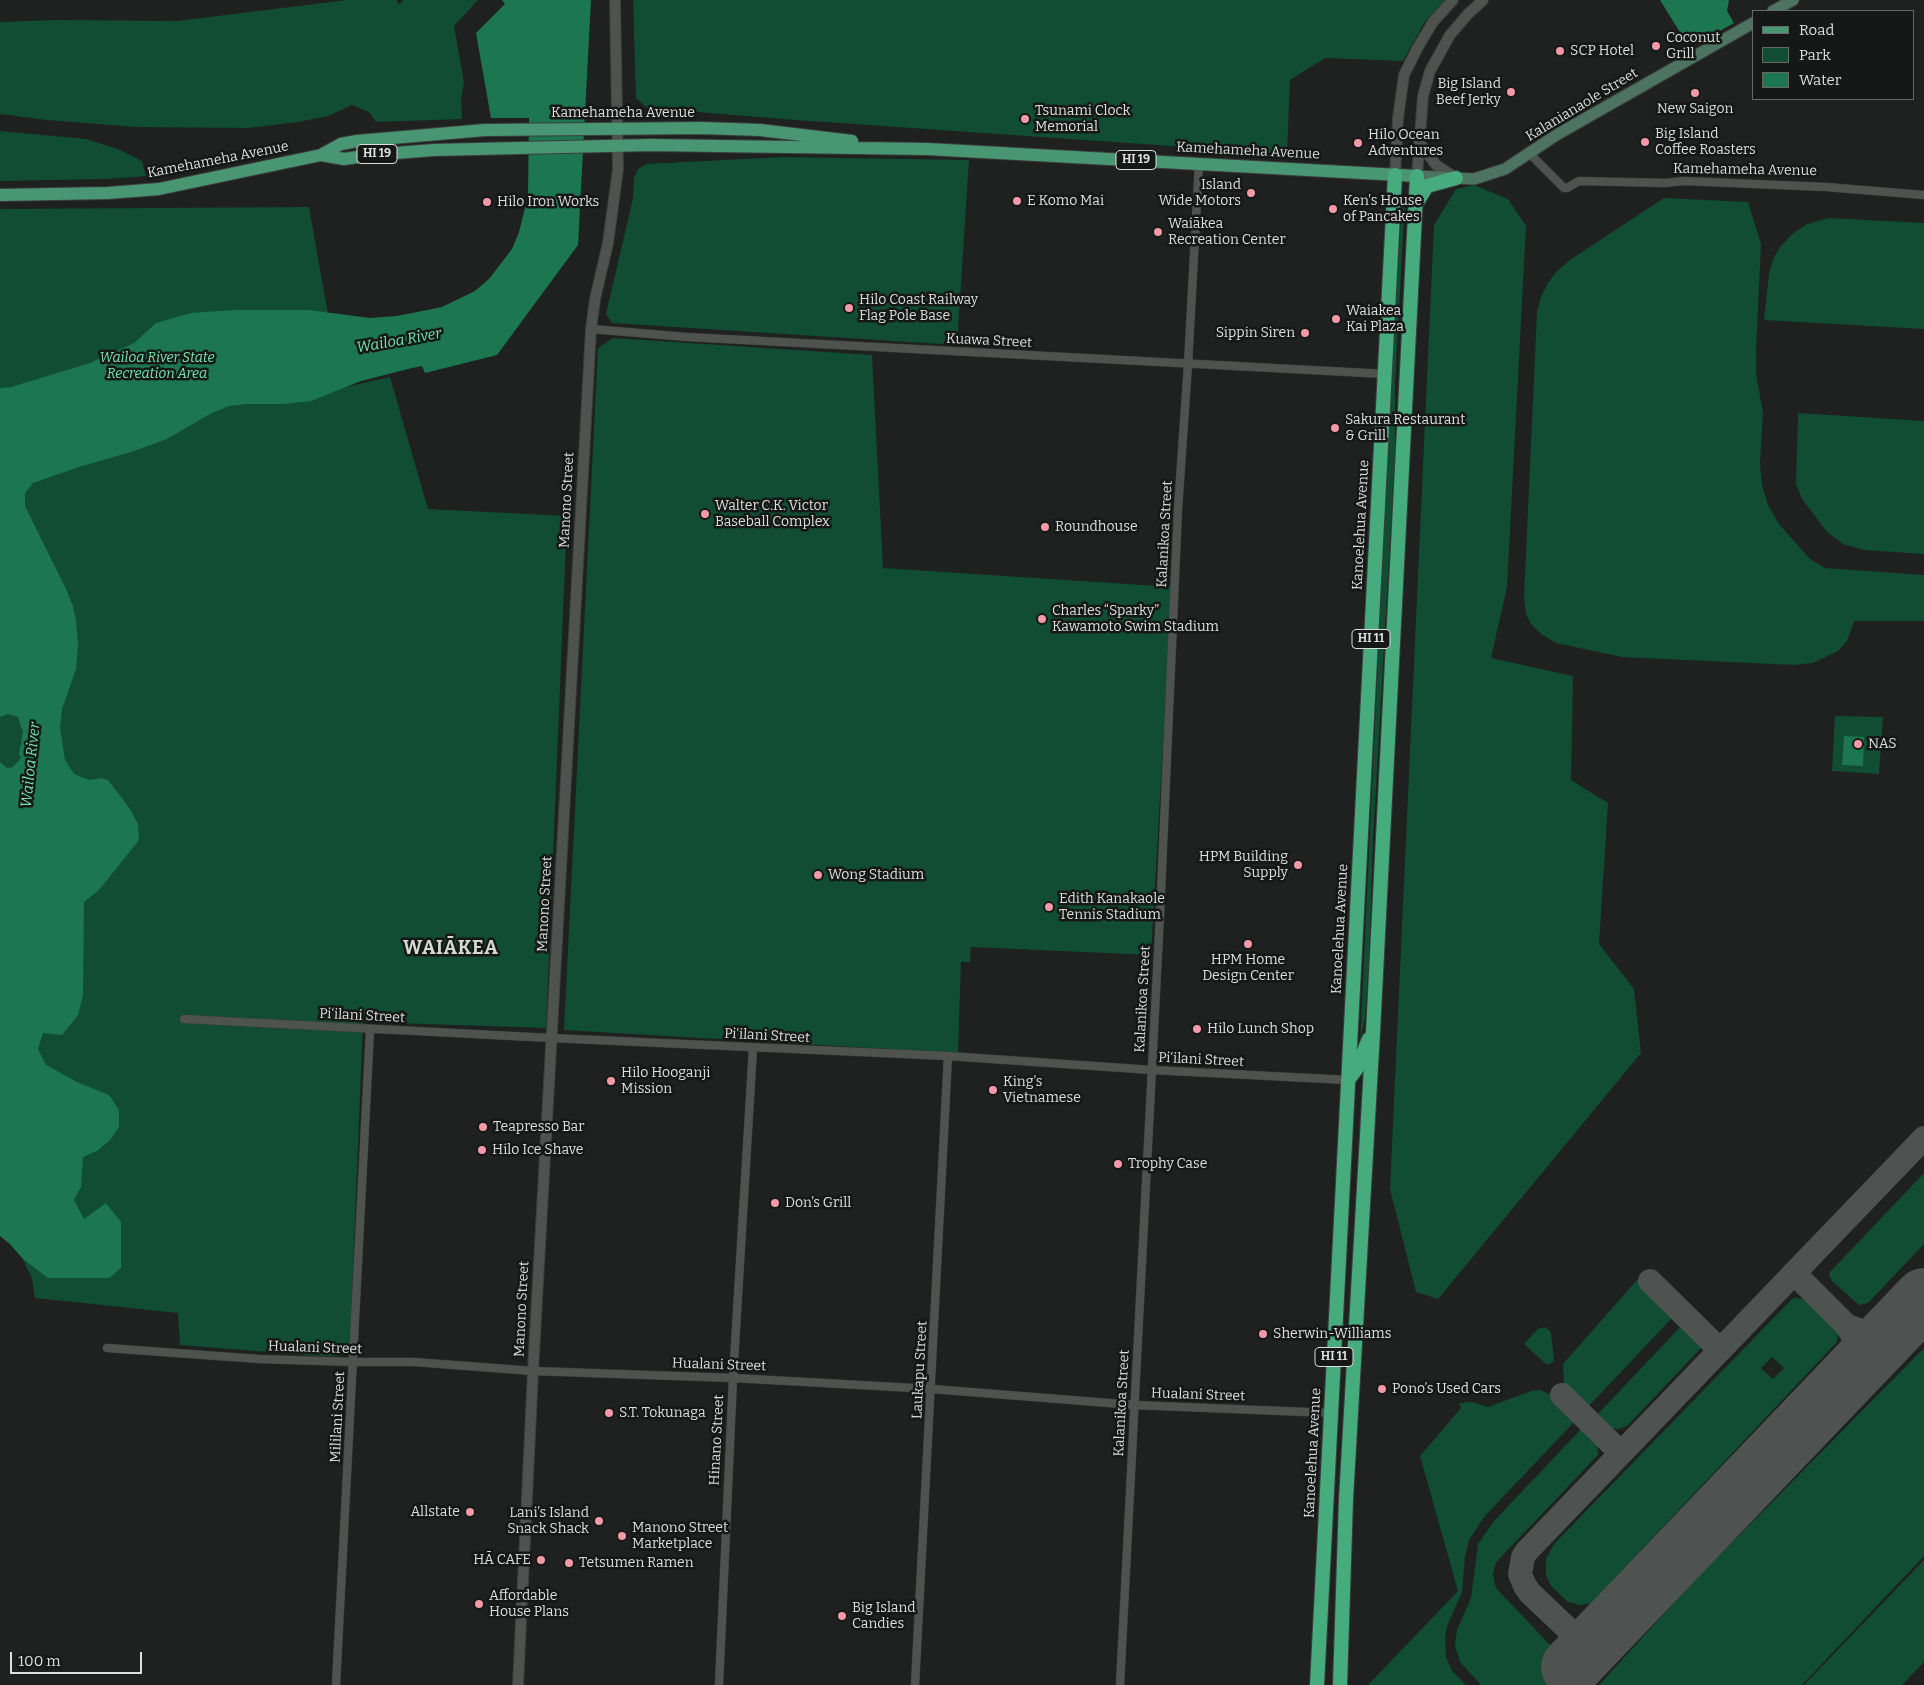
<!DOCTYPE html>
<html>
<head>
<meta charset="utf-8">
<style>
  body { margin:0 }
  #map { position:relative; width:1924px; height:1685px; overflow:hidden; background:#1e211f; font-family:Bitter,serif }
  canvas { display:block }
  .legend { position:absolute; left:1752px; top:10px; width:162px; height:90px; box-sizing:border-box; background:#151816; border:1px solid #656866; margin:0; padding:6px 9px; list-style:none; font-size:15px; color:#dcdfdd }
  .legend li { display:flex; align-items:center; gap:10px; height:25px }
  .legend b { width:25px; border:1px solid #656866 }
  .scale { position:absolute; left:10px; top:1652px; width:132px; height:22px; box-sizing:border-box; border:2px solid #dcdfdd; border-top:0; padding-left:6px; font-size:15px; line-height:18px; white-space:nowrap; color:#dcdfdd; -webkit-text-stroke:4px #151816; paint-order:stroke }
</style>
</head>
<body>
<div id="map">
<canvas width="1924" height="1685"></canvas>
<ul class="legend">
<li><b style="height:6px;background:#499672"></b>Road</li>
<li><b style="height:14px;background:#104d32"></b>Park</li>
<li><b style="height:14px;background:#1c764f"></b>Water</li>
</ul>
<div class="scale">100 m</div>
</div>
<script>
const ctx = document.querySelector('canvas').getContext('2d');
ctx.lineJoin = 'round';
function fill(path, color) {
  ctx.fillStyle = color;
  ctx.fill(path, 'evenodd');
}
function toPath(rows) {
  const path = new Path2D();
  for (const r of rows) {
    path.moveTo(r[0], r[1]);
    for (let i = 2; i < r.length; i += 2) path.lineTo(r[i], r[i + 1]);
  }
  return path;
}
function trace(path, color, width, dash) {
  ctx.strokeStyle = color;
  ctx.lineWidth = width;
  ctx.lineCap = dash ? 'butt' : 'round';
  ctx.setLineDash(dash || []);
  ctx.stroke(path);
}
function label(font, color, halo, rows, align = 'center') {
  ctx.font = font + ' Bitter,serif';
  ctx.lineWidth = 5;
  ctx.setLineDash([]);
  ctx.textBaseline = 'middle';
  ctx.strokeStyle = halo;
  ctx.fillStyle = color;
  for (const [text, x, y, turn = 0] of rows) {
    ctx.save();
    ctx.translate(x, y);
    ctx.rotate((+turn || 0) * Math.PI / 180);
    ctx.textAlign = isNaN(turn) ? turn : align;
    if (halo) ctx.strokeText(text, 0, 0);
    ctx.fillText(text, 0, 0);
    ctx.restore();
  }
}
fill(toPath([
  [347,0,397,0,398,4,403,2,402,0,478,0,454,26,464,82,461,99,462,119,376,122,369,112,352,105,328,116,298,122,248,128,136,127,47,120,0,114,0,22,55,20,177,21],
  [633,0,1446,0,1424,23,1403,61,1325,58,1290,80,1287,154,796,120,647,108,636,98],
  [0,131,86,139,118,149,142,161,146,176,107,179,0,181],
  [783,157,969,160,957,345,612,323,606,314,633,198,634,178,638,169,646,164],
  [1474,185,1508,199,1526,226,1507,587,1491,658,1573,676,1571,780,1608,803,1599,944,1634,989,1641,1053,1438,1299,1416,1292,1390,1189,1434,225,1456,189],
  [1402,197,1405,199,1395,383,1395,453,1373,839,1369,961,1365,1018,1360,1044,1390,402],
  [1664,198,1748,202,1761,244,1756,351,1756,374,1763,413,1760,463,1762,485,1768,505,1779,524,1810,559,1825,568,1924,575,1924,621,1854,621,1847,641,1838,651,1813,663,1795,665,1622,657,1556,643,1541,634,1531,624,1526,614,1524,597,1537,312,1541,297,1548,283,1557,271,1570,260],
  [309,207,341,388,390,377,428,509,567,516,546,1028,363,1022,350,1343,341,1356,320,1356,180,1345,178,1313,35,1298,32,1279,23,1259,10,1244,0,1236,0,209],
  [1829,218,1924,223,1924,329,1764,320,1769,273,1774,257,1781,246,1792,234,1807,224],
  [613,338,872,355,883,568,1172,587,1151,955,971,947,970,962,961,962,958,1053,564,1030,598,348],
  [1798,413,1924,421,1924,554,1864,550,1843,544,1827,532,1802,499,1796,484],
  [1835,716,1883,717,1879,774,1832,771],
  [1924,1173,1924,1244,1868,1303,1859,1305,1832,1281,1829,1275,1830,1272],
  [1637,1280,1643,1282,1673,1317,1585,1410,1571,1397,1564,1386,1563,1364],
  [1795,1298,1803,1299,1836,1331,1838,1335,1837,1342,1591,1603,1580,1605,1568,1602,1551,1586,1546,1575,1546,1559,1554,1544,1792,1299],
  [1772,1357,1784,1368,1773,1379,1761,1368],
  [1683,1324,1703,1346,1627,1426,1618,1429,1605,1428,1594,1418],
  [1545,1327,1550,1331,1551,1334,1554,1359,1553,1362,1549,1364,1546,1364,1524,1344,1538,1329],
  [1924,1348,1924,1556,1802,1685,1599,1685,1695,1580],
  [1540,1390,1556,1397,1577,1419,1484,1517,1469,1540,1465,1557,1462,1592,1447,1626,1445,1638,1446,1656,1449,1664,1453,1672,1466,1685,1368,1685,1458,1591,1420,1456,1461,1408,1459,1403,1472,1402,1488,1407,1531,1391],
  [1585,1425,1597,1440,1598,1455,1500,1558,1496,1563,1493,1574,1495,1585,1497,1589,1588,1685,1481,1685,1460,1662,1455,1646,1457,1630,1471,1598,1478,1544,1494,1521],
  [1924,1560,1924,1662,1902,1685,1804,1685]
]), '#104d32');
fill(toPath([
  [502,0,591,0,578,245,497,355,425,373,422,366,412,368,361,381,311,401,285,404,247,404,229,406,210,414,167,439,131,452,82,466,33,483,25,493,25,506,66,589,73,606,76,621,78,646,76,669,62,709,60,728,65,760,74,774,89,780,101,778,108,780,130,809,138,824,139,840,99,890,84,902,83,995,78,1015,62,1035,43,1033,38,1049,46,1065,77,1082,109,1095,119,1110,119,1127,110,1140,97,1151,83,1157,81,1187,74,1200,84,1219,106,1203,121,1222,121,1268,109,1278,48,1278,23,1259,10,1244,0,1236,0,762,7,768,13,767,21,758,19,754,23,732,18,717,8,714,0,717,0,388,11,387,90,363,134,343,156,323,191,313,234,310,308,310,370,318,397,316,442,307,475,291,489,279,512,249,519,232,528,196,529,118,491,118,476,33,505,4],
  [1660,0,1729,0,1727,11,1734,23,1696,44,1686,42],
  [1844,736,1864,737,1863,766,1842,765]
]), '#1c764f');
trace(toPath([
  [1794,1273,1846,1325,1858,1330,1871,1332,1886,1329,1909,1314],
  [1650,1281,1720,1350],
  [1844,1382,1853,1364,1856,1352,1852,1334,1846,1325],
  [1562,1395,1621,1453],
  [1589,1649,1530,1593,1525,1586,1520,1574,1523,1557,1527,1551,1924,1138]
]), '#4e5250', 24);
trace(toPath([
  [1571,1667,1924,1298]
]), '#4e5250', 60);
const minor = toPath([
  [1530,154,1564,188],
  [1567,188,1579,181,1666,183,1683,181,1826,187,1924,195],
  [591,329,687,337,1386,374],
  [184,1019,551,1038,948,1056,1152,1070,1348,1080],
  [107,1348,259,1359,353,1362,414,1362,533,1371,733,1378,932,1389,1134,1405,1331,1413],
  [336,1685,370,1030],
  [719,1685,733,1378,753,1048],
  [915,1685,948,1056],
  [1120,1685,1160,914,1178,509,1188,364,1199,164]
]);
const tertiary = toPath([
  [1419,142,1436,165,1456,178],
  [1395,175,1398,118,1404,75,1418,47,1433,22,1453,0],
  [1417,176,1423,96,1430,71,1450,35,1468,14,1483,0],
  [518,1685,533,1371,591,329,595,299,608,243,618,169,615,0]
]);
const secondary = toPath([
  [1773,11,1793,0],
  [1417,176,1474,179,1505,169,1558,134,1753,23]
]);
const primary = toPath([
  [321,155,344,159,372,155,433,150,650,145,927,149,1417,176],
  [0,195,108,193,159,189,321,155,341,144,357,141,485,130,702,128,760,130,852,141]
]);
const trunk = toPath([
  [1417,202,1427,186,1456,178],
  [1348,1080,1357,1068,1369,1039],
  [1317,1685,1395,175],
  [1340,1685,1346,1499,1373,1032,1417,176]
]);
trace(minor, '#3b3e3c', 9);
trace(tertiary, '#3b3e3c', 12);
trace(secondary, '#3b3e3c', 13);
trace(primary, '#3b3e3c', 14);
trace(trunk, '#3b3e3c', 16);
trace(minor, '#4f5350', 8);
trace(tertiary, '#4f5350', 10);
trace(secondary, '#4c7461', 11);
trace(primary, '#499672', 12);
trace(trunk, '#47ac7d', 14);
for (const [x, y, r, color] of [
  [1656,46,5,"#f39aa8"],
  [1560,51,5,"#f39aa8"],
  [1511,92,5,"#f39aa8"],
  [1695,93,5,"#f39aa8"],
  [1025,119,5,"#f39aa8"],
  [1645,142,5,"#f39aa8"],
  [1358,143,5,"#f39aa8"],
  [1251,193,5,"#f39aa8"],
  [1017,201,5,"#f39aa8"],
  [487,202,5,"#f39aa8"],
  [1333,209,5,"#f39aa8"],
  [1158,232,5,"#f39aa8"],
  [849,308,5,"#f39aa8"],
  [1336,319,5,"#f39aa8"],
  [1305,333,5,"#f39aa8"],
  [1335,428,5,"#f39aa8"],
  [705,514,5,"#f39aa8"],
  [1045,527,5,"#f39aa8"],
  [1042,619,5,"#f39aa8"],
  [1858,744,5,"#f39aa8"],
  [1298,865,5,"#f39aa8"],
  [818,875,5,"#f39aa8"],
  [1049,907,5,"#f39aa8"],
  [1248,944,5,"#f39aa8"],
  [1197,1029,5,"#f39aa8"],
  [611,1081,5,"#f39aa8"],
  [993,1090,5,"#f39aa8"],
  [483,1127,5,"#f39aa8"],
  [482,1150,5,"#f39aa8"],
  [1118,1164,5,"#f39aa8"],
  [775,1203,5,"#f39aa8"],
  [1263,1334,5,"#f39aa8"],
  [1382,1389,5,"#f39aa8"],
  [609,1413,5,"#f39aa8"],
  [470,1512,5,"#f39aa8"],
  [599,1521,5,"#f39aa8"],
  [622,1536,5,"#f39aa8"],
  [541,1560,5,"#f39aa8"],
  [569,1563,5,"#f39aa8"],
  [479,1604,5,"#f39aa8"],
  [842,1616,5,"#f39aa8"]
]) {
  const dot = new Path2D();
  dot.arc(x, y, r, 0, 2 * Math.PI);
  ctx.fillStyle = color;
  ctx.fill(dot);
  trace(dot, '#151816', 2);
}
for (const [x, y, w] of [
  [377,154,40],
  [1136,160,40],
  [1371,639,38],
  [1334,1357,38]
]) {
  const box = new Path2D();
  box.roundRect(x - w / 2, y - 9.5, w, 19, 4);
  ctx.fillStyle = '#151816';
  ctx.fill(box);
  trace(box, '#dcdfdd', 1);
}
label('bold 12px', '#dcdfdd', null, [
  ["HI 19",377,154],
  ["HI 19",1136,160],
  ["HI 11",1371,639],
  ["HI 11",1334,1357]
]);
label('14px', '#dcdfdd', '#151816', [
  ["Coconut",1666,38],
  ["Grill",1666,54],
  ["SCP Hotel",1570,51],
  ["Big Island",1501,84,"right"],
  ["Beef Jerky",1501,100,"right"],
  ["New Saigon",1695,109,"center"],
  ["Tsunami Clock",1035,111],
  ["Memorial",1035,127],
  ["Big Island",1655,134],
  ["Coffee Roasters",1655,150],
  ["Hilo Ocean",1368,135],
  ["Adventures",1368,151],
  ["Island",1241,185,"right"],
  ["Wide Motors",1241,201,"right"],
  ["E Komo Mai",1027,201],
  ["Ken's House",1343,201],
  ["of Pancakes",1343,217],
  ["Hilo Iron Works",497,202],
  ["Waiākea",1168,224],
  ["Recreation Center",1168,240],
  ["Hilo Coast Railway",859,300],
  ["Flag Pole Base",859,316],
  ["Waiakea",1346,311],
  ["Kai Plaza",1346,327],
  ["Sippin Siren",1295,333,"right"],
  ["Sakura Restaurant",1345,420],
  ["& Grill",1345,436],
  ["Walter C.K. Victor",715,506],
  ["Baseball Complex",715,522],
  ["Roundhouse",1055,527],
  ["Charles “Sparky”",1052,611],
  ["Kawamoto Swim Stadium",1052,627],
  ["NAS",1868,744],
  ["HPM Building",1288,857,"right"],
  ["Supply",1288,873,"right"],
  ["Wong Stadium",828,875],
  ["Edith Kanakaole",1059,899],
  ["Tennis Stadium",1059,915],
  ["HPM Home",1248,960,"center"],
  ["Design Center",1248,976,"center"],
  ["Hilo Lunch Shop",1207,1029],
  ["Hilo Hooganji",621,1073],
  ["Mission",621,1089],
  ["King’s",1003,1082],
  ["Vietnamese",1003,1098],
  ["Teapresso Bar",493,1127],
  ["Hilo Ice Shave",492,1150],
  ["Trophy Case",1128,1164],
  ["Don’s Grill",785,1203],
  ["Sherwin-Williams",1273,1334],
  ["Pono’s Used Cars",1392,1389],
  ["S.T. Tokunaga",619,1413],
  ["Allstate",460,1512,"right"],
  ["Lani’s Island",589,1513,"right"],
  ["Snack Shack",589,1529,"right"],
  ["Manono Street",632,1528],
  ["Marketplace",632,1544],
  ["HĀ CAFE",531,1560,"right"],
  ["Tetsumen Ramen",579,1563],
  ["Affordable",489,1596],
  ["House Plans",489,1612],
  ["Big Island",852,1608],
  ["Candies",852,1624]
], 'left');
label('14px', '#dcdfdd', '#151816', [
  ["Kalanianaole Street",1582,105,-31],
  ["Kamehameha Avenue",623,113],
  ["Kamehameha Avenue",1248,151,3],
  ["Kamehameha Avenue",218,160,-11],
  ["Kamehameha Avenue",1745,170,1],
  ["Kuawa Street",989,341,3],
  ["Manono Street",567,500,-87],
  ["Kanoelehua Avenue",1361,525,-87],
  ["Kalanikoa Street",1165,534,-87],
  ["Manono Street",545,904,-87],
  ["Kanoelehua Avenue",1340,929,-87],
  ["Kalanikoa Street",1143,999,-87],
  ["Pi‘ilani Street",362,1016,3],
  ["Pi‘ilani Street",767,1036,3],
  ["Pi‘ilani Street",1201,1060,3],
  ["Manono Street",522,1309,-87],
  ["Hualani Street",315,1348,2],
  ["Hualani Street",719,1365,2],
  ["Laukapu Street",920,1370,-87],
  ["Hualani Street",1198,1395,2],
  ["Kalanikoa Street",1122,1403,-87],
  ["Mililani Street",338,1417,-87],
  ["Hinano Street",717,1440,-87],
  ["Kanoelehua Avenue",1313,1453,-87]
]);
label('italic 14px', '#75e7ad', '#151816', [
  ["Wailoa River State",157,358],
  ["Recreation Area",157,374]
]);
label('italic 15px', '#75e7ad', '#151816', [
  ["Wailoa River",399,341,-10],
  ["Wailoa River",31,765,-84]
]);
ctx.letterSpacing = '1px';
label('bold 19px', '#d4d9d6', '#151816', [
  ["WAIĀKEA",451,949]
]);
ctx.letterSpacing = '0px';
</script>
</body>
</html>
